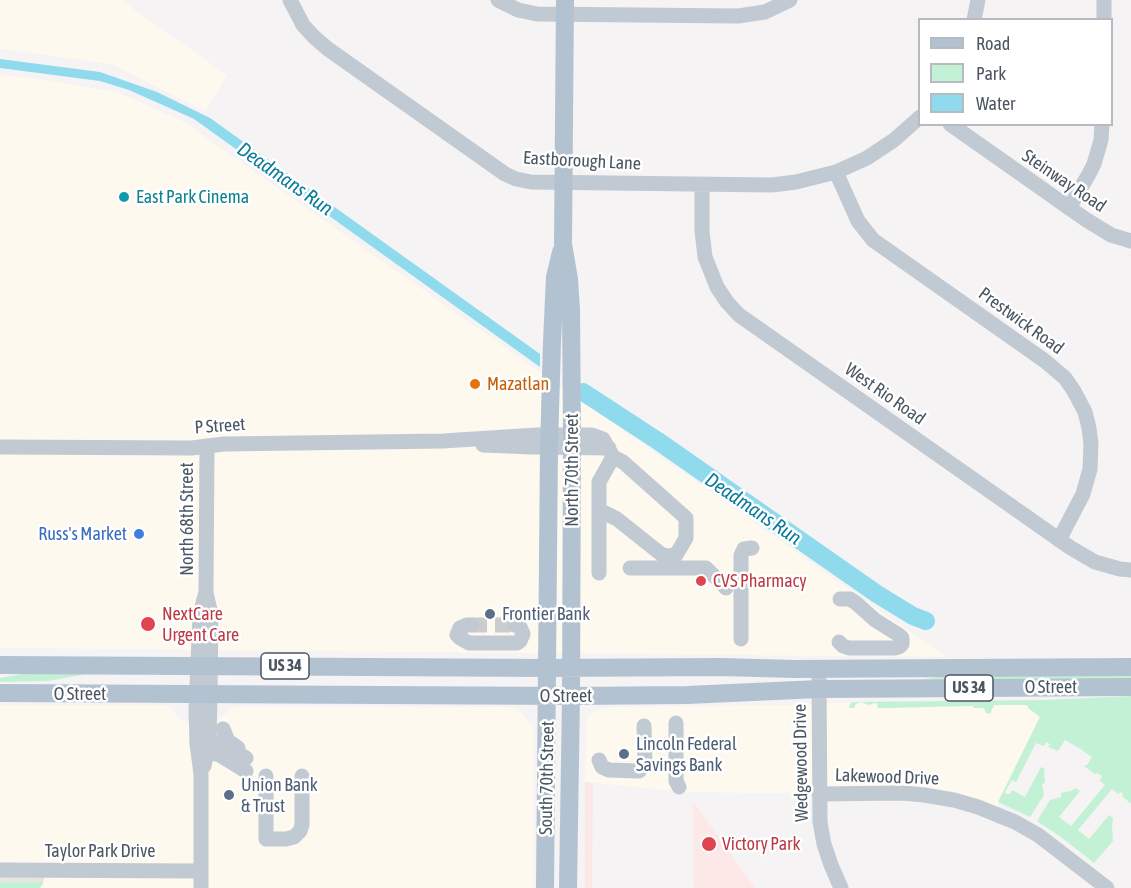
<!DOCTYPE html>
<html>
<head>
<meta charset="utf-8">
<style>
  body { margin:0 }
  #map { position:relative; width:1131px; height:888px; overflow:hidden; background:#f5f3f3; font-family:"Asap Condensed",sans-serif }
  canvas { display:block }
  .legend { position:absolute; left:918px; top:18px; width:195px; height:108px; box-sizing:border-box; background:#fff; border:2px solid #b7bbc0; margin:0; padding:8px 10px; list-style:none; font-size:18px; color:#4a5661 }
  .legend li { display:flex; align-items:center; gap:12px; height:30px }
  .legend b { width:30px; border:2px solid #b7bbc0 }
</style>
</head>
<body>
<div id="map">
<canvas width="1131" height="888"></canvas>
<ul class="legend">
<li><b style="height:8px;background:#b3c2d1"></b>Road</li>
<li><b style="height:16px;background:#c3f1d5"></b>Park</li>
<li><b style="height:16px;background:#90daee"></b>Water</li>
</ul>
</div>
<script>
const ctx = document.querySelector('canvas').getContext('2d');
ctx.lineJoin = 'round';
function fill(path, color) {
  ctx.fillStyle = color;
  ctx.fill(path, 'evenodd');
}
function toPath(rows) {
  const path = new Path2D();
  for (const r of rows) {
    path.moveTo(r[0], r[1]);
    for (let i = 2; i < r.length; i += 2) path.lineTo(r[i], r[i + 1]);
  }
  return path;
}
function trace(path, color, width, dash) {
  ctx.strokeStyle = color;
  ctx.lineWidth = width;
  ctx.lineCap = dash ? 'butt' : 'round';
  ctx.setLineDash(dash || []);
  ctx.stroke(path);
}
function label(font, color, halo, rows, align = 'center') {
  ctx.font = font + ' "Asap Condensed",sans-serif';
  ctx.lineWidth = 5;
  ctx.setLineDash([]);
  ctx.textBaseline = 'middle';
  ctx.strokeStyle = halo;
  ctx.fillStyle = color;
  for (const [text, x, y, turn = 0] of rows) {
    ctx.save();
    ctx.translate(x, y);
    ctx.rotate((+turn || 0) * Math.PI / 180);
    ctx.textAlign = isNaN(turn) ? turn : align;
    if (halo) ctx.strokeText(text, 0, 0);
    ctx.fillText(text, 0, 0);
    ctx.restore();
  }
}
fill(toPath([
  [0,0,121,0,227,75,205,111,111,64,0,49],
  [0,75,47,80,120,93,184,122,946,657,0,648],
  [1027,702,1041,714,994,813,954,800,819,794,685,792,585,782,587,719,592,712,601,709,615,707,790,705,819,703],
  [0,705,168,705,183,721,216,721,234,707,515,707,534,727,534,888,40,888,48,871,0,870]
]), '#fdf9ef');
fill(toPath([
  [0,870,48,870,40,888,0,888]
]), '#e6e4e5');
fill(toPath([
  [585,782,593,783,592,888,585,888],
  [693,801,755,888,694,888]
]), '#fce8e6');
fill(toPath([
  [1131,672,1131,680,923,679,945,676],
  [23,674,87,674,48,681,0,682,0,678],
  [1131,696,1131,804,1122,796,1123,794,1121,792,1118,794,1112,789,1078,830,1089,839,1109,815,1113,818,1112,825,1113,841,1094,863,1061,837,1037,821,1050,800,1061,797,1061,793,1071,791,1076,788,1080,791,1059,817,1071,826,1105,785,1100,781,1102,776,1097,773,1095,774,1084,766,1087,765,1092,757,1079,748,1065,740,1058,751,1048,747,1050,744,1046,742,1044,746,1036,743,1016,782,1012,780,1005,792,1006,794,1010,794,1012,790,1025,797,1041,767,1045,769,1044,774,1045,783,1042,784,1044,795,1030,817,998,802,1040,717,1028,708,1028,706,1025,705,994,705,990,714,986,713,984,708,974,708,973,706,887,708,878,708,877,704,875,703,869,705,861,702,856,704,854,708,849,708,850,704,852,702,1044,700],
  [0,882,44,882,40,888,0,888]
]), '#c3f1d5');
fill(toPath([
  [0,59,100,72,157,92,210,118,540,354,540,367,194,119,129,90,100,81,0,68]
]), '#90daee');
trace(toPath([
  [583,392,658,441,877,594,913,616,926,621]
]), '#90daee', 18);
trace(toPath([
  [472,625,514,625]
]), '#caccce', 15, [15, 8]);
trace(toPath([
  [290,0,303,25,314,37,328,49,505,174,516,179,531,182,772,185,796,182,836,172,867,158,894,140,920,117],
  [498,0,518,10,537,14,738,16,765,12,790,0],
  [974,20,978,0],
  [1104,20,1104,0],
  [950,124,1085,219,1111,235,1131,241],
  [836,172,858,221,873,240,1045,361,1065,378,1074,391,1085,412,1089,428,1091,444,1090,469,1083,494,1059,540],
  [702,185,702,231,705,257,717,287,727,302,739,315,1071,548,1095,562,1120,569,1131,570],
  [1069,208,1089,174,1094,164,1101,140,1102,124],
  [483,445,532,447,609,448],
  [0,447,192,448,224,444,443,441,537,435,592,435,603,439,613,457,599,482,599,573],
  [599,510,617,519,661,554,667,556,676,555,686,538,686,518,623,462,613,457],
  [630,568,706,568,726,588],
  [472,625,467,625,460,628,457,635,460,638,469,643,517,643,520,641,523,634,520,627,517,625,514,625],
  [741,639,741,555,744,549,752,548],
  [839,642,843,646,849,648,895,648,899,647,902,644,902,638,899,635,875,620,856,603,850,599,840,599],
  [819,678,820,822,824,844,831,865,841,888],
  [676,723,676,781,679,787],
  [223,729,228,741,238,748],
  [217,743,222,744,246,758],
  [207,752,220,755,246,771],
  [599,760,602,767,609,770,639,771,645,765,644,726],
  [204,766,209,742,210,694,211,614,206,593],
  [266,776,266,839,286,839,294,837,300,831,302,825,302,776],
  [819,794,903,793,924,795,954,800,978,807,1015,822,1038,835,1107,888],
  [0,870,200,871],
  [201,888,201,774,197,744,196,710,200,614,206,592,207,446]
]), '#c1cad2', 15);
trace(toPath([
  [565,0,563,244,569,279,571,310,572,435,571,696,568,888],
  [0,665,548,668,721,667,794,669,1131,667],
  [0,693,571,696,687,695,819,689,1131,687],
  [545,888,549,448,552,342,555,277,561,252]
]), '#b3c2d1', 18);
for (const [x, y, r, color] of [
  [124,197,6,"#0f9aa8"],
  [475,384,6,"#e8710a"],
  [139,534,6,"#3f7fe0"],
  [701,581,6,"#e0444e"],
  [490,614,6,"#5c6f8a"],
  [148,624,8,"#e0444e"],
  [624,754,6,"#5c6f8a"],
  [229,795,6,"#5c6f8a"],
  [709,844,8,"#e0444e"]
]) {
  const dot = new Path2D();
  dot.arc(x, y, r, 0, 2 * Math.PI);
  ctx.fillStyle = color;
  ctx.fill(dot);
  trace(dot, '#fff', 2);
}
for (const [x, y, w] of [
  [285,666,48],
  [969,688,48]
]) {
  const box = new Path2D();
  box.roundRect(x - w / 2, y - 13, w, 26, 4.5);
  ctx.fillStyle = '#fff';
  ctx.fill(box);
  trace(box, '#4a5661', 1.5);
}
label('bold 16px', '#4a5661', null, [
  ["US 34",285,666],
  ["US 34",969,688]
]);
label('18px', '#4a5661', '#fff', [
  ["Eastborough Lane",582,161,3],
  ["Steinway Road",1064,181,34],
  ["Prestwick Road",1021,321,36],
  ["West Rio Road",885,394,35],
  ["P Street",220,426,-4],
  ["North 70th Street",572,470,-90],
  ["North 68th Street",187,519,-90],
  ["O Street",1051,687],
  ["O Street",80,694],
  ["O Street",566,696],
  ["Wedgewood Drive",801,763,-91],
  ["Lakewood Drive",887,777,2],
  ["South 70th Street",547,778,-89],
  ["Taylor Park Drive",100,851]
]);
label('18px', '#0d838f', '#fff', [
  ["East Park Cinema",136,197]
], 'left');
label('18px', '#c56008', '#fff', [
  ["Mazatlan",487,384]
], 'left');
label('18px', '#366cbe', '#fff', [
  ["Russ's Market",127,534]
], 'right');
label('18px', '#be3a42', '#fff', [
  ["CVS Pharmacy",713,581],
  ["NextCare",162,614],
  ["Urgent Care",162,635],
  ["Victory Park",722,844]
], 'left');
label('18px', '#4e5e75', '#fff', [
  ["Frontier Bank",502,614],
  ["Lincoln Federal",636,744],
  ["Savings Bank",636,765],
  ["Union Bank",241,785],
  ["& Trust",241,806]
], 'left');
label('italic 20px', '#0c7c9b', '#fff', [
  ["Deadmans Run",285,179,35],
  ["Deadmans Run",753,509,34]
]);
</script>
</body>
</html>
